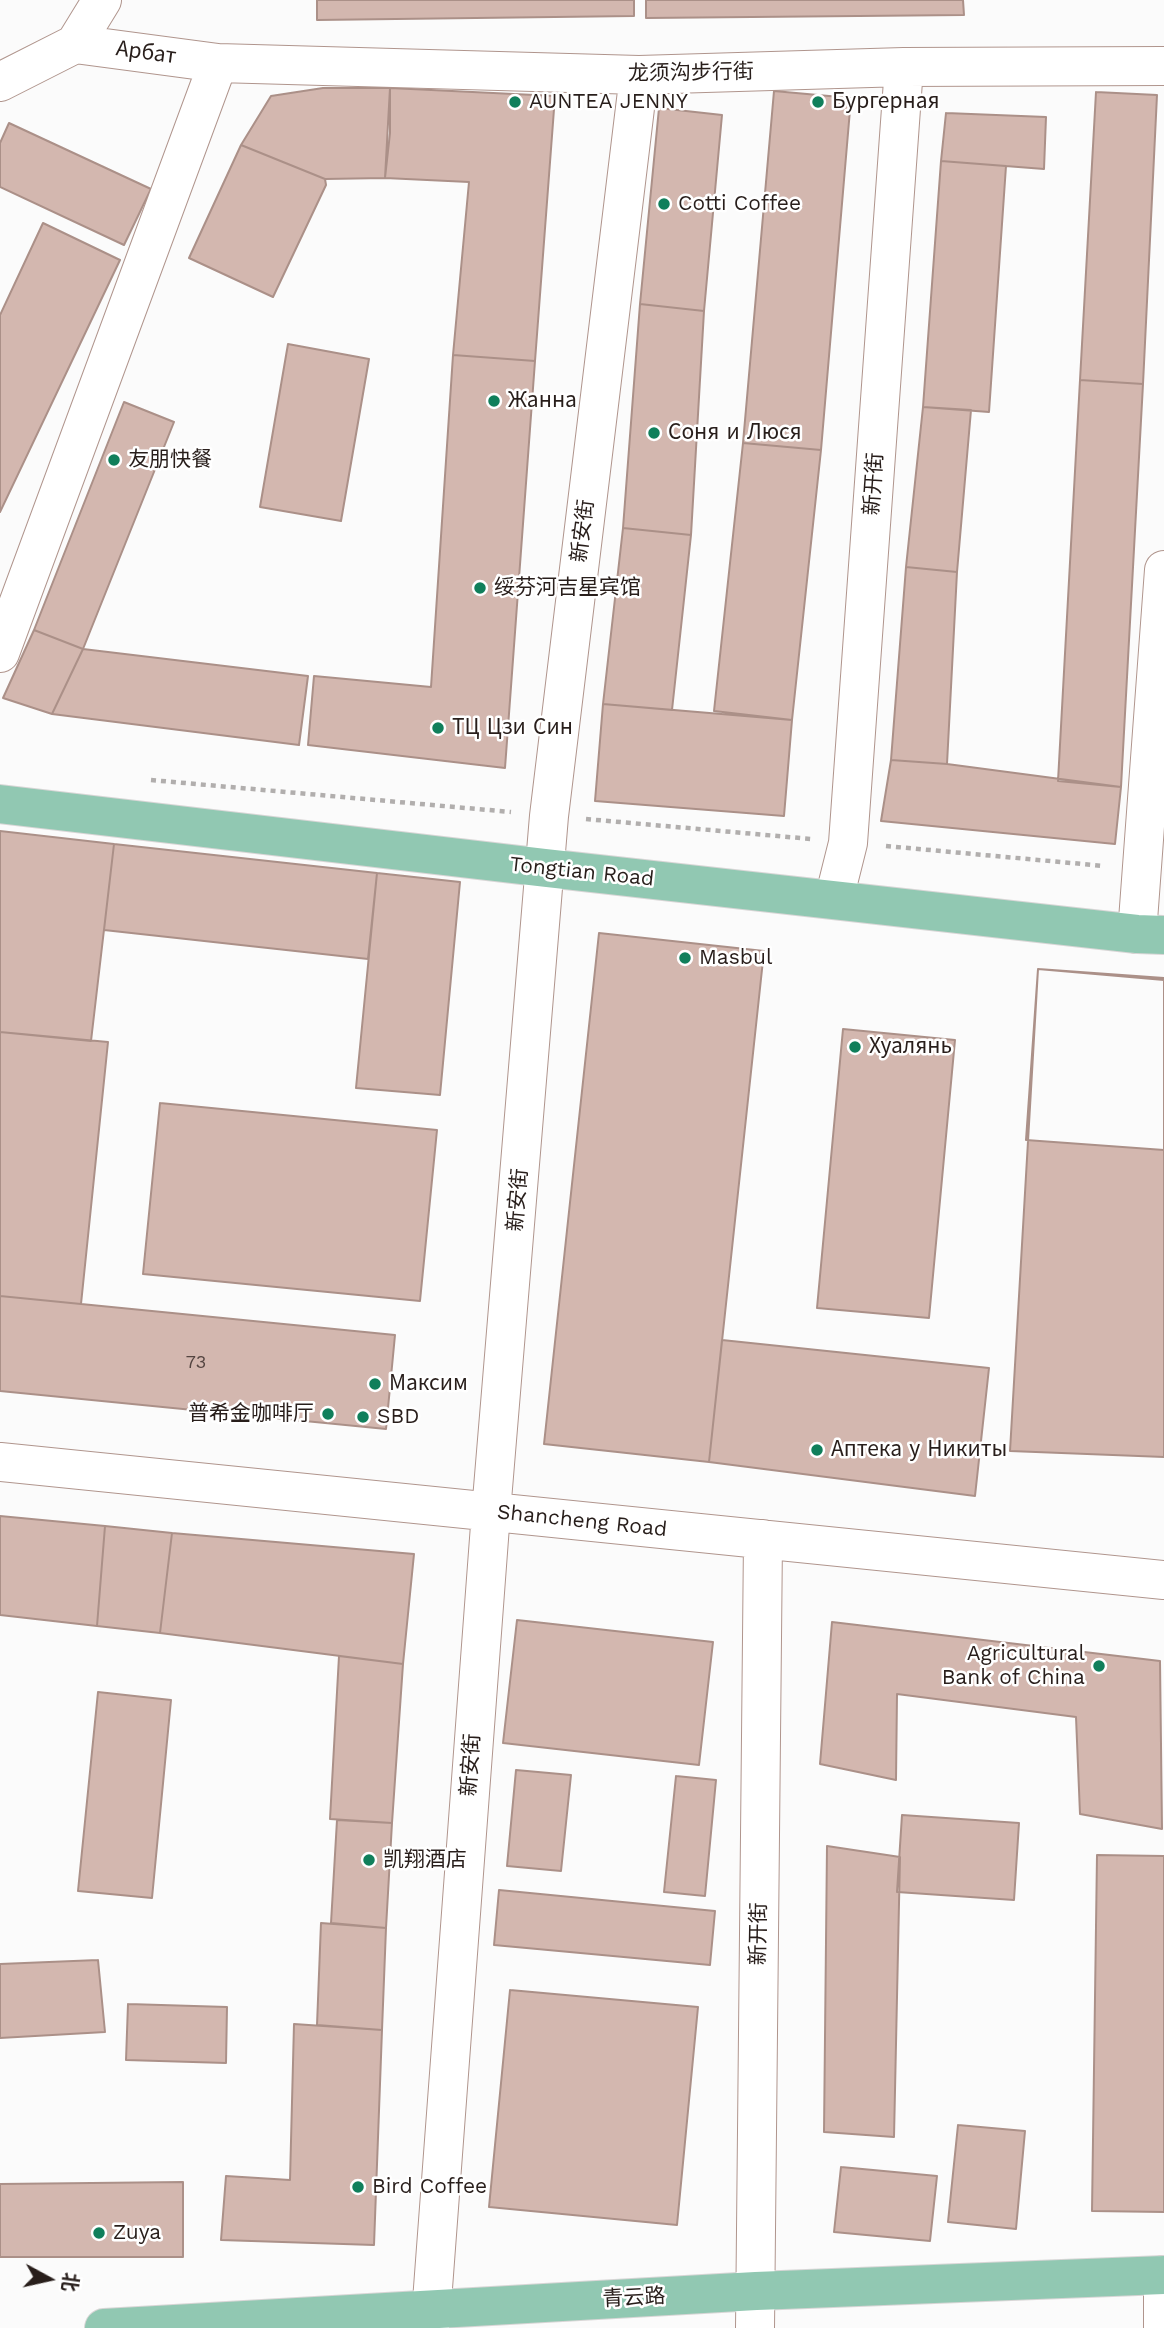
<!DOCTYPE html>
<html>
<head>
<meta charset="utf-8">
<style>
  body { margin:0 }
  #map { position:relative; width:1164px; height:2328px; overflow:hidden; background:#fbfbfb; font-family:"Work Sans","Noto Sans SC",sans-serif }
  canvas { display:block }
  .north { position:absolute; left:14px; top:2244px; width:70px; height:70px; -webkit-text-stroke:5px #fff; paint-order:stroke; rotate:98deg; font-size:19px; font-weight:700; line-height:28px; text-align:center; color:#281e1b }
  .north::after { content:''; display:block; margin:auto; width:24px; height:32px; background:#281e1b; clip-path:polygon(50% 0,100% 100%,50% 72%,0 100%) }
</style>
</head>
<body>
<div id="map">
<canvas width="1164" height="2328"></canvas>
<div class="north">北</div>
</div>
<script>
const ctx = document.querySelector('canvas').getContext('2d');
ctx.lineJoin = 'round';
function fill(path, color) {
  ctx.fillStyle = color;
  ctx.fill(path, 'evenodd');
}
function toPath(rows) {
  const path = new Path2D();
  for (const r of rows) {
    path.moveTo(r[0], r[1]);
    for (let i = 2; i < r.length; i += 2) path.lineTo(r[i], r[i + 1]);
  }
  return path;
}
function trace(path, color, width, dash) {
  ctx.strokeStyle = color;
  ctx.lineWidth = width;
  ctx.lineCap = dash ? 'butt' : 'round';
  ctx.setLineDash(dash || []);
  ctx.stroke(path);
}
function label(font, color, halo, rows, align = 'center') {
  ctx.font = font + ' "Work Sans","Noto Sans SC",sans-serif';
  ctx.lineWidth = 5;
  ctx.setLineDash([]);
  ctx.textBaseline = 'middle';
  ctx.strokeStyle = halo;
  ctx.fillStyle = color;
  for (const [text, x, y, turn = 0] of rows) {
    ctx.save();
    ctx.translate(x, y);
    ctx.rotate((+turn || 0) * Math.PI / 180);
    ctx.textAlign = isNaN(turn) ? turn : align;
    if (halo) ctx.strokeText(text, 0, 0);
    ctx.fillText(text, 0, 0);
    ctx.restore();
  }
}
const building = toPath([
  [317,0,634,0,634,16,317,20,317,0],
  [646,0,963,0,964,15,646,18,646,0],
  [323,88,390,88,390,133,385,178,325,179,241,145,271,96,323,88],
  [390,88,555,96,535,361,453,355,469,182,385,178,390,88],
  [774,91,851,98,821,450,743,443,774,91],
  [1096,92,1157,95,1143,384,1080,380,1096,92],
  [659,108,722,115,704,311,640,304,659,108],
  [946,113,1046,117,1044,169,941,161,946,113],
  [9,123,151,189,124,245,0,187,0,143,9,123],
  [241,145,325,179,326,185,273,297,189,258,241,145],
  [941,161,1006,166,989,412,923,407,941,161],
  [43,223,120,260,0,512,0,315,43,223],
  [640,304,704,311,691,535,623,528,640,304],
  [288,344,369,359,341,521,260,507,288,344],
  [453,355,535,361,505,768,308,745,314,676,431,687,453,355],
  [1080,380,1143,384,1121,787,1058,781,1080,380],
  [124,402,174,422,83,649,34,630,124,402],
  [923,407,971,410,957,572,906,567,923,407],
  [743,443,821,450,792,720,714,711,743,443],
  [623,528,691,535,672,710,603,704,623,528],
  [906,567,957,572,947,764,891,760,906,567],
  [34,630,83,649,52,714,3,698,34,630],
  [83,649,308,676,299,745,52,714,83,649],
  [603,704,792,720,784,816,595,801,603,704],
  [891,760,947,764,1121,787,1115,844,881,821,891,760],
  [0,831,114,844,91,1041,0,1032,0,831],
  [114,844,377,873,368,959,104,930,114,844],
  [377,873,460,882,440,1095,356,1088,377,873],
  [599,933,764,951,709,1462,544,1444,599,933],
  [1038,969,1164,978,1164,1150,1026,1140,1038,969],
  [1038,969,1164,980,1164,1457,1010,1451,1038,969],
  [843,1029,955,1040,929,1318,817,1308,843,1029],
  [0,1032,108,1042,81,1304,0,1296,0,1032],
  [160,1103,437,1130,420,1301,143,1274,160,1103],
  [0,1296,395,1335,386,1429,0,1391,0,1296],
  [722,1340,989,1368,975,1496,709,1462,722,1340],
  [0,1516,105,1526,97,1626,0,1615,0,1516],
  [105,1526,172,1533,160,1633,97,1626,105,1526],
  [172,1533,414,1554,403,1664,160,1633,172,1533],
  [517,1620,713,1642,699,1765,503,1743,517,1620],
  [832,1622,1160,1661,1162,1829,1080,1814,1076,1717,897,1694,896,1780,820,1764,832,1622],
  [339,1656,403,1664,392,1823,330,1819,339,1656],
  [98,1692,171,1700,152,1898,78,1891,98,1692],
  [516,1770,571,1775,561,1871,507,1866,516,1770],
  [676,1776,716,1780,705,1896,664,1892,676,1776],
  [902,1815,1019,1823,1014,1900,897,1892,902,1815],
  [337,1820,392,1823,386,1928,331,1923,337,1820],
  [827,1846,900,1857,894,2137,824,2132,827,1846],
  [1097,1855,1164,1856,1164,2212,1092,2211,1097,1855],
  [499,1890,715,1911,710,1965,494,1945,499,1890],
  [321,1923,386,1928,382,2030,317,2025,321,1923],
  [98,1960,105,2032,0,2038,0,1964,98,1960],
  [510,1990,698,2007,677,2225,489,2207,510,1990],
  [128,2004,227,2007,226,2063,126,2060,128,2004],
  [294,2024,382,2030,374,2245,221,2240,226,2176,290,2180,294,2024],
  [958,2125,1025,2131,1016,2229,948,2222,958,2125],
  [841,2167,937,2176,930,2241,834,2232,841,2167],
  [183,2182,183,2257,0,2257,0,2184,183,2182]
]);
fill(building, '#d3b7af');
trace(building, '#ab9088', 2);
const minor = toPath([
  [75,44,218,63,639,75,904,67,1164,66],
  [0,82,75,44,102,0],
  [0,653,218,63],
  [834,899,848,843,904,67],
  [1137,934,1164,570],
  [0,1462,1164,1580],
  [1163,2275,1163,2328],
  [430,2328,491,1512,549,816,639,75],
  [755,2328,763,1539]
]);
const major = toPath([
  [0,804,546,868,1137,934,1164,935],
  [104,2328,756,2291,1164,2275]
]);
trace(minor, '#b0958d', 40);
trace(major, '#d8d6d6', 40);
trace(toPath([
  [151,780,511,812],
  [586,819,811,839],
  [886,846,1104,866]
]), '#b1aead', 4.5, [5, 5]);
trace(minor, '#fff', 38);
trace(major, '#91c8b2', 38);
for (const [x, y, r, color] of [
  [515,102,7,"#107f5b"],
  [818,102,7,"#107f5b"],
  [664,204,7,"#107f5b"],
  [494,401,7,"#107f5b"],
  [654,433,7,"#107f5b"],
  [114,460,7,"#107f5b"],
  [480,588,7,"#107f5b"],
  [438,728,7,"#107f5b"],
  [685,958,7,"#107f5b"],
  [855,1047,7,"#107f5b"],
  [375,1384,7,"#107f5b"],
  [328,1414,7,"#107f5b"],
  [363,1417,7,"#107f5b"],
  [817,1450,7,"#107f5b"],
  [1099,1666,7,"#107f5b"],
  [369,1860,7,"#107f5b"],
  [358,2187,7,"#107f5b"],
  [99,2233,7,"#107f5b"]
]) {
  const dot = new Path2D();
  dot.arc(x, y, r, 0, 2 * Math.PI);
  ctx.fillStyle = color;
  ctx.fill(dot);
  trace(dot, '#fff', 2.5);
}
label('18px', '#534440', null, [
  ["73",196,1363]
]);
label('21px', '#281e1b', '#fff', [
  ["Арбат",146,53,8],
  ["龙须沟步行街",691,73,-1],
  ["新开街",874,484,-86],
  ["新安街",583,531,-83],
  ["Tongtian Road",582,872,6],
  ["新安街",518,1200,-85],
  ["Shancheng Road",582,1521,6],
  ["新安街",471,1765,-86],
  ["新开街",759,1934,-89],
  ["青云路",634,2298,-3]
]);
label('21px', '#281e1b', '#fff', [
  ["AUNTEA JENNY",529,102],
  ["Бургерная",832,102],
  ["Cotti Coffee",678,204],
  ["Жанна",508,401],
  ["Соня и Люся",668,433],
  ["友朋快餐",128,460],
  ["绥芬河吉星宾馆",494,588],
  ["ТЦ Цзи Син",452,728],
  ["Masbul",699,958],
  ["Хуалянь",869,1047],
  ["Максим",389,1384],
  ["普希金咖啡厅",314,1414,"right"],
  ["SBD",377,1417],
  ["Аптека у Никиты",831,1450],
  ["Agricultural",1085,1654,"right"],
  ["Bank of China",1085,1678,"right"],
  ["凯翔酒店",383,1860],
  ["Bird Coffee",372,2187],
  ["Zuya",113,2233]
], 'left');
</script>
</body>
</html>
